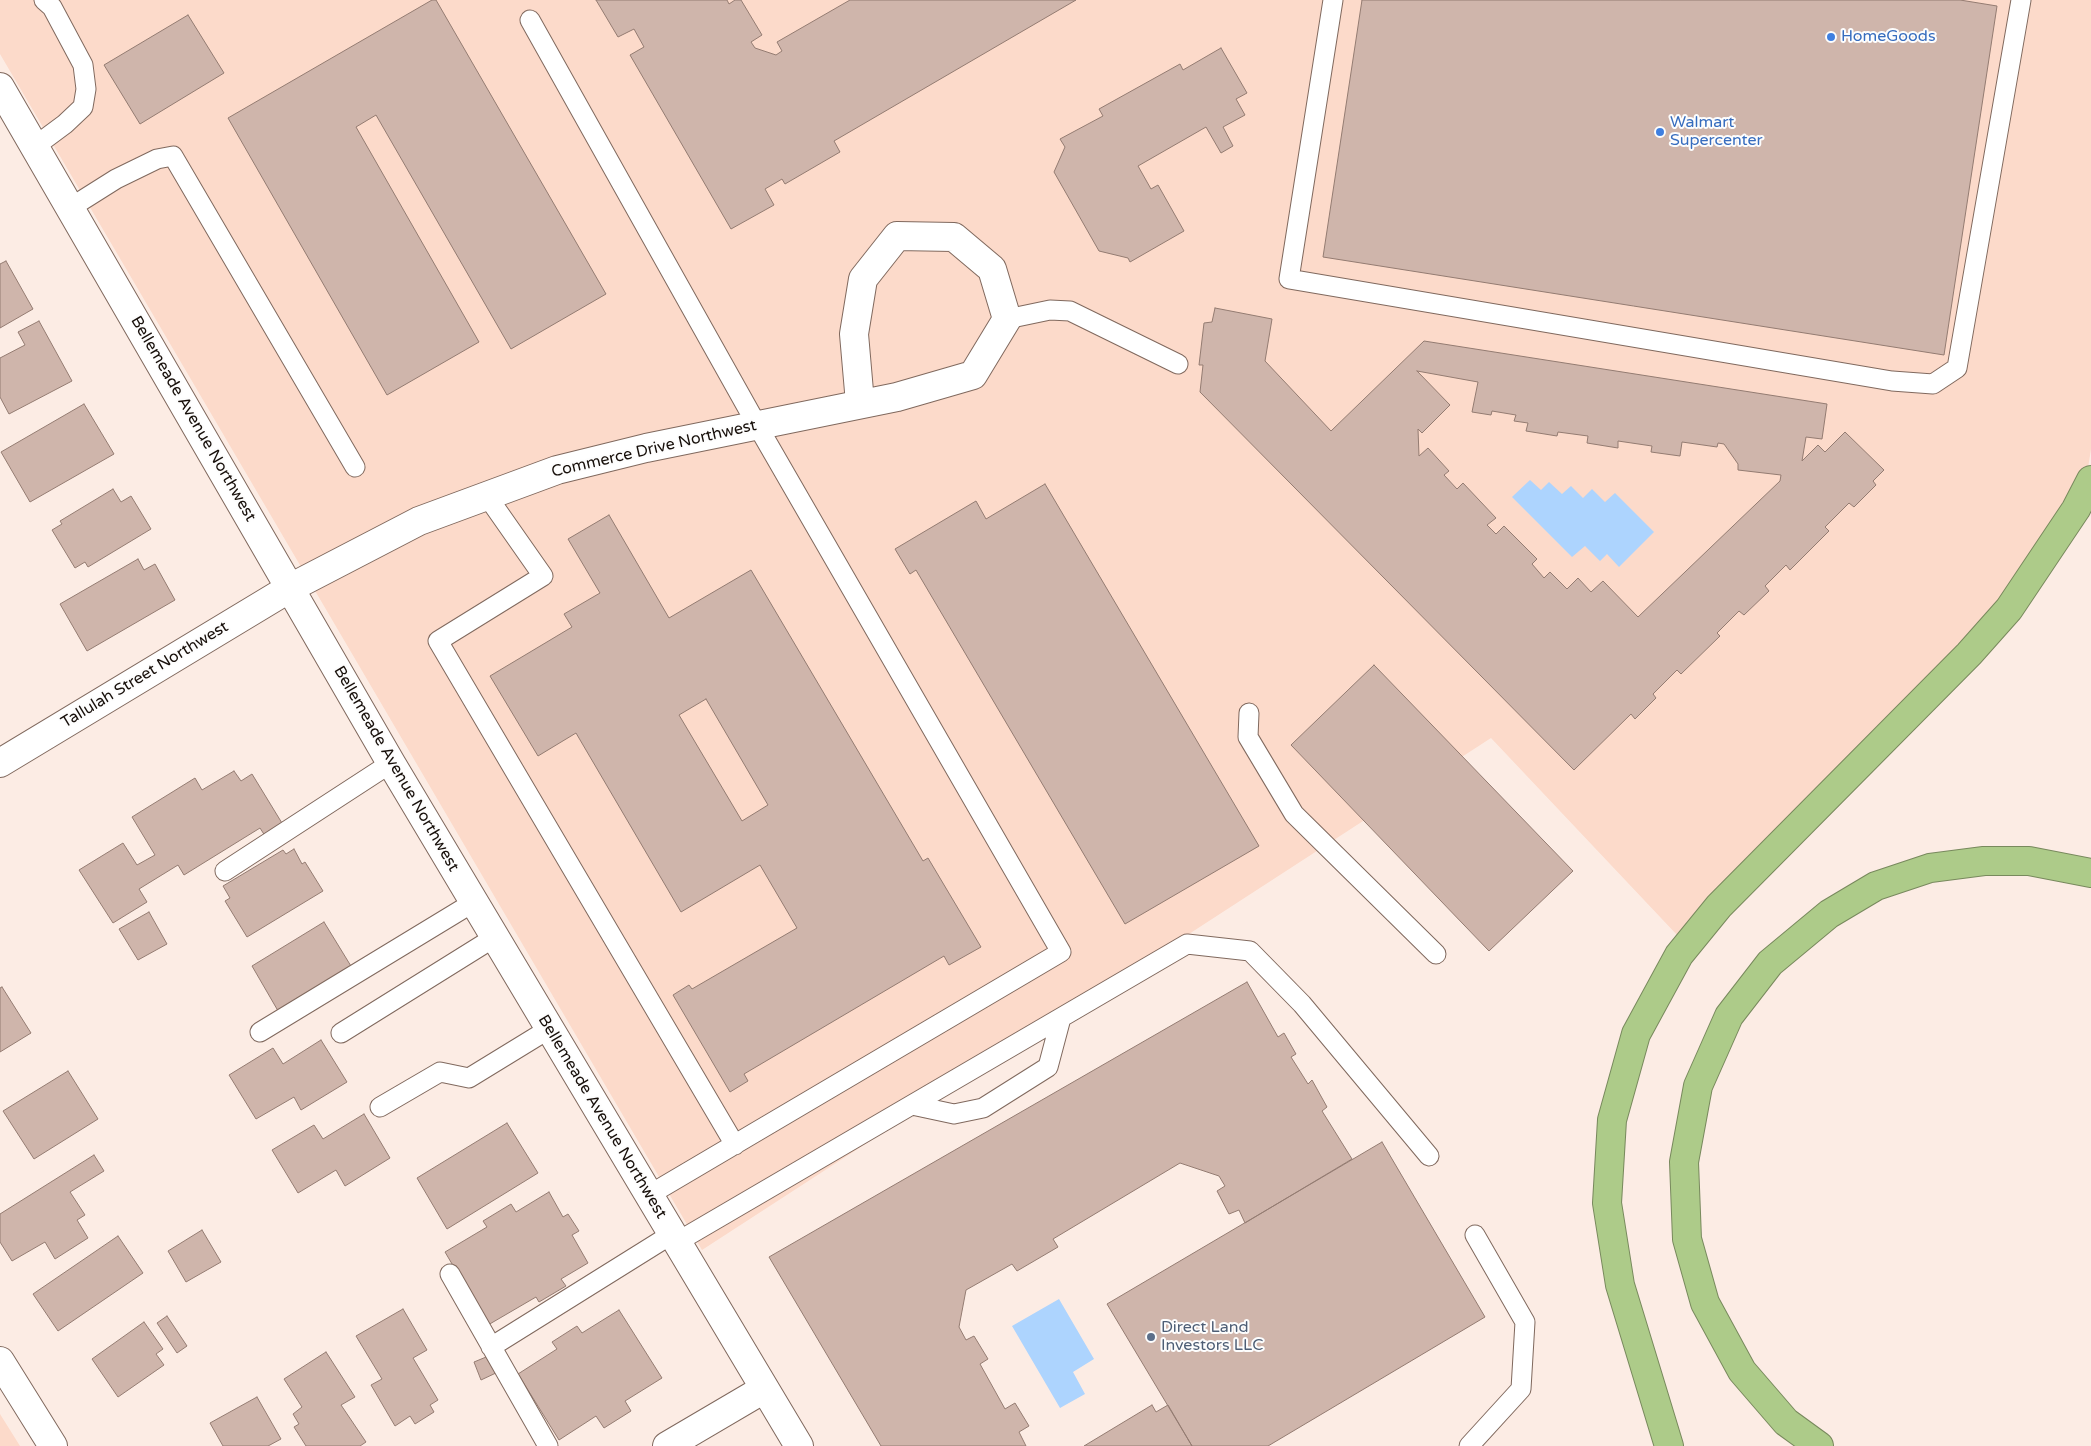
<!DOCTYPE html>
<html>
<head>
<meta charset="utf-8">
<style>
  body { margin:0 }
  canvas { display:block; background:#fcece4 }
</style>
</head>
<body>
<canvas width="2091" height="1446"></canvas>
<script>
const ctx = document.querySelector('canvas').getContext('2d');
ctx.lineJoin = 'round';
function fill(path, color) {
  ctx.fillStyle = color;
  ctx.fill(path, 'evenodd');
}
function toPath(rows) {
  const path = new Path2D();
  for (const r of rows) {
    path.moveTo(r[0], r[1]);
    for (let i = 2; i < r.length; i += 2) path.lineTo(r[i], r[i + 1]);
  }
  return path;
}
function trace(path, color, width, dash) {
  ctx.strokeStyle = color;
  ctx.lineWidth = width;
  ctx.lineCap = dash ? 'butt' : 'round';
  ctx.setLineDash(dash || []);
  ctx.stroke(path);
}
function label(font, color, halo, rows, align = 'center') {
  ctx.font = font + ' "Varela Round",sans-serif';
  ctx.lineWidth = 4;
  ctx.setLineDash([]);
  ctx.textBaseline = 'middle';
  ctx.strokeStyle = halo;
  ctx.fillStyle = color;
  for (const [text, x, y, turn = 0] of rows) {
    ctx.save();
    ctx.translate(x, y);
    ctx.rotate((+turn || 0) * Math.PI / 180);
    ctx.textAlign = isNaN(turn) ? turn : align;
    if (halo) ctx.strokeText(text, 0, 0);
    ctx.fillText(text, 0, 0);
    ctx.restore();
  }
}
fill(toPath([
  [0,0,2091,0,2091,449,2079,525,1787,853,1695,954,1491,738,702,1250,0,54],
  [0,1414,20,1446,0,1446]
]), '#fcdaca');
fill(toPath([
  [1530,480,1541,490,1549,482,1562,494,1571,486,1583,498,1592,489,1605,502,1615,493,1654,532,1619,567,1607,554,1600,561,1585,546,1572,557,1512,497],
  [1059,1299,1094,1359,1073,1372,1085,1394,1060,1408,1012,1326]
]), '#add4fe');
const building = toPath([
  [432,0,436,0,606,294,511,349,376,115,356,127,479,342,387,395,228,118,432,0],
  [596,0,727,0,729,4,735,0,741,0,762,35,751,42,755,48,776,55,782,51,777,42,850,0,1076,0,834,141,840,152,785,184,782,179,765,189,774,205,731,229,630,55,644,47,634,29,618,37,596,0],
  [1362,0,1960,0,1997,6,1944,355,1323,257,1362,0],
  [188,15,224,73,140,124,104,65,188,15],
  [1221,48,1247,93,1236,99,1245,115,1223,127,1233,146,1221,153,1206,127,1138,166,1151,189,1158,185,1184,231,1130,262,1128,258,1099,251,1054,172,1065,147,1060,139,1103,116,1099,109,1180,64,1183,70,1221,48],
  [6,261,33,309,0,328,0,264,6,261],
  [1215,308,1272,319,1265,361,1331,431,1424,341,1827,404,1822,439,1806,437,1802,461,1818,445,1825,452,1845,432,1884,470,1873,481,1876,485,1854,507,1849,503,1825,527,1829,531,1790,570,1786,565,1765,586,1769,591,1744,615,1739,611,1717,633,1720,636,1681,674,1677,670,1653,694,1656,698,1635,719,1631,714,1574,770,1200,392,1203,365,1199,365,1204,323,1212,322,1215,308],
  [1417,371,1478,382,1472,412,1491,415,1492,411,1516,415,1514,421,1528,423,1526,431,1557,436,1558,432,1588,436,1587,443,1618,448,1618,441,1652,446,1651,452,1680,456,1682,442,1717,447,1718,443,1724,444,1738,464,1738,470,1781,475,1780,481,1638,617,1603,581,1591,592,1578,578,1567,589,1550,572,1544,578,1532,564,1537,559,1504,526,1496,534,1487,525,1496,518,1463,483,1457,489,1444,475,1449,471,1428,448,1419,456,1418,429,1422,433,1450,405,1417,371],
  [39,321,72,381,9,414,0,397,0,358,25,345,18,332,39,321],
  [84,404,114,454,30,502,1,452,84,404],
  [1045,484,1259,846,1125,924,916,570,910,574,895,549,976,501,986,519,1045,484],
  [113,489,121,502,131,496,151,529,88,567,85,562,75,568,52,530,62,524,60,521,113,489],
  [609,515,669,618,751,570,923,861,928,858,981,947,949,965,944,956,744,1074,748,1081,730,1092,673,995,689,985,692,989,797,928,760,865,681,912,576,733,538,756,490,676,572,627,564,614,600,593,568,539,609,515],
  [706,699,768,805,742,821,679,715,706,699],
  [138,559,144,570,155,564,175,600,87,651,60,604,138,559],
  [1374,665,1573,871,1489,951,1291,745,1374,665],
  [234,771,241,781,252,774,285,828,267,839,260,828,184,875,178,865,139,889,147,902,113,923,79,870,123,843,137,865,155,855,132,817,195,778,202,790,234,771],
  [294,849,302,864,305,862,323,891,247,937,225,901,230,898,223,886,283,850,286,854,294,849],
  [149,912,167,944,138,960,119,929,149,912],
  [324,922,354,971,281,1016,252,966,324,922],
  [1247,982,1278,1037,1284,1033,1296,1054,1291,1057,1308,1084,1312,1080,1327,1107,1322,1111,1352,1159,1245,1223,1239,1210,1229,1214,1217,1191,1225,1186,1219,1176,1180,1163,1053,1239,1058,1247,1017,1271,1012,1264,966,1290,959,1327,966,1340,974,1336,988,1359,980,1364,1005,1409,1015,1403,1029,1426,1019,1432,1026,1446,881,1446,769,1257,1247,982],
  [2,987,31,1033,0,1052,0,988,2,987],
  [321,1040,347,1082,301,1110,294,1097,256,1119,229,1075,273,1048,283,1064,321,1040],
  [68,1071,98,1119,34,1159,3,1111,68,1071],
  [364,1114,390,1158,345,1186,336,1170,298,1193,272,1150,314,1125,323,1139,364,1114],
  [507,1123,538,1173,447,1229,417,1178,507,1123],
  [1382,1142,1485,1317,1268,1446,1192,1446,1107,1304,1382,1142],
  [94,1155,104,1171,70,1192,85,1215,77,1220,88,1238,55,1259,45,1242,12,1261,0,1242,0,1214,94,1155],
  [549,1192,563,1217,568,1214,579,1231,572,1235,588,1263,561,1279,566,1286,539,1302,536,1297,488,1325,445,1252,487,1227,483,1221,511,1204,516,1212,549,1192],
  [202,1230,221,1262,186,1282,168,1251,202,1230],
  [118,1236,143,1273,58,1331,33,1294,118,1236],
  [403,1309,427,1350,413,1358,438,1400,430,1405,434,1412,415,1424,410,1416,395,1426,371,1385,382,1379,356,1336,403,1309],
  [619,1310,662,1378,625,1401,631,1411,604,1428,596,1416,559,1440,518,1374,557,1349,552,1342,577,1326,582,1333,619,1310],
  [167,1316,187,1346,177,1353,157,1323,167,1316],
  [144,1322,163,1349,156,1354,164,1365,118,1397,92,1359,144,1322],
  [326,1352,355,1397,341,1405,366,1442,360,1446,306,1446,294,1427,299,1424,293,1414,302,1407,284,1379,326,1352],
  [491,1355,498,1372,481,1380,474,1362,491,1355],
  [257,1397,281,1439,268,1446,223,1446,210,1423,257,1397],
  [1152,1405,1156,1412,1168,1405,1192,1446,1084,1446,1152,1405]
]);
fill(building, '#cfb5ab');
trace(building, '#947c72', 1);
const service = toPath([
  [1333,0,1289,279,1892,381,1933,384,1957,368,2021,0],
  [530,20,757,425,1061,952,649,1195],
  [34,147,65,124,83,107,86,89,83,65,52,7,44,0],
  [70,208,116,179,157,159,173,156,355,467],
  [1007,319,1050,310,1070,311,1178,364],
  [487,496,543,576,438,641,735,1145],
  [1249,713,1248,737,1294,814,1436,954],
  [225,871,391,763],
  [260,1032,474,902],
  [341,1033,495,937],
  [912,1105,954,1114,983,1108,1048,1067,1061,1018],
  [380,1107,440,1072,469,1078,549,1029],
  [677,1242,1187,944,1250,951,1302,1004,1429,1156],
  [450,1274,548,1446],
  [491,1347,672,1234],
  [1469,1446,1521,1389,1525,1322,1475,1235]
]);
const minor = toPath([
  [0,763,290,588,419,521,557,470,646,448,897,397,973,375,1007,319,992,269,954,237,897,236,863,279,854,334,860,403],
  [0,1361,53,1446],
  [667,1446,764,1389]
]);
const tertiary = toPath([
  [0,87,391,763,799,1446]
]);
const motorway = toPath([
  [1669,1446,1620,1285,1607,1203,1612,1120,1636,1034,1679,955,1719,906,1969,654,2009,609,2076,509,2091,480],
  [1819,1446,1786,1422,1742,1371,1705,1303,1687,1239,1684,1162,1698,1086,1729,1016,1770,963,1829,914,1876,886,1930,868,1984,861,2029,861,2091,873]
]);
trace(service, '#80695e', 21);
trace(minor, '#80695e', 30);
trace(tertiary, '#80695e', 30);
trace(motorway, '#78895d', 30);
trace(service, '#fff', 19);
trace(minor, '#fff', 28);
trace(tertiary, '#fff', 28);
trace(motorway, '#adcb89', 28);
for (const [x, y, r, color] of [
  [1831,37,5,"#3f7fe0"],
  [1660,132,5,"#3f7fe0"],
  [1151,1337,5,"#5c6f8a"]
]) {
  const dot = new Path2D();
  dot.arc(x, y, r, 0, 2 * Math.PI);
  ctx.fillStyle = color;
  ctx.fill(dot);
  trace(dot, '#fdfdfd', 2);
}
label('16px', '#366cbe', '#fdfdfd', [
  ["HomeGoods",1841,37],
  ["Walmart",1670,123],
  ["Supercenter",1670,141]
], 'left');
label('16px', '#170f0a', '#fdfdfd', [
  ["Bellemeade Avenue Northwest",193,419,60],
  ["Commerce Drive Northwest",654,449,-13],
  ["Tallulah Street Northwest",145,675,-31],
  ["Bellemeade Avenue Northwest",396,769,60],
  ["Bellemeade Avenue Northwest",602,1117,59]
]);
label('16px', '#4e5e75', '#fdfdfd', [
  ["Direct Land",1161,1328],
  ["Investors LLC",1161,1346]
], 'left');
</script>
</body>
</html>
